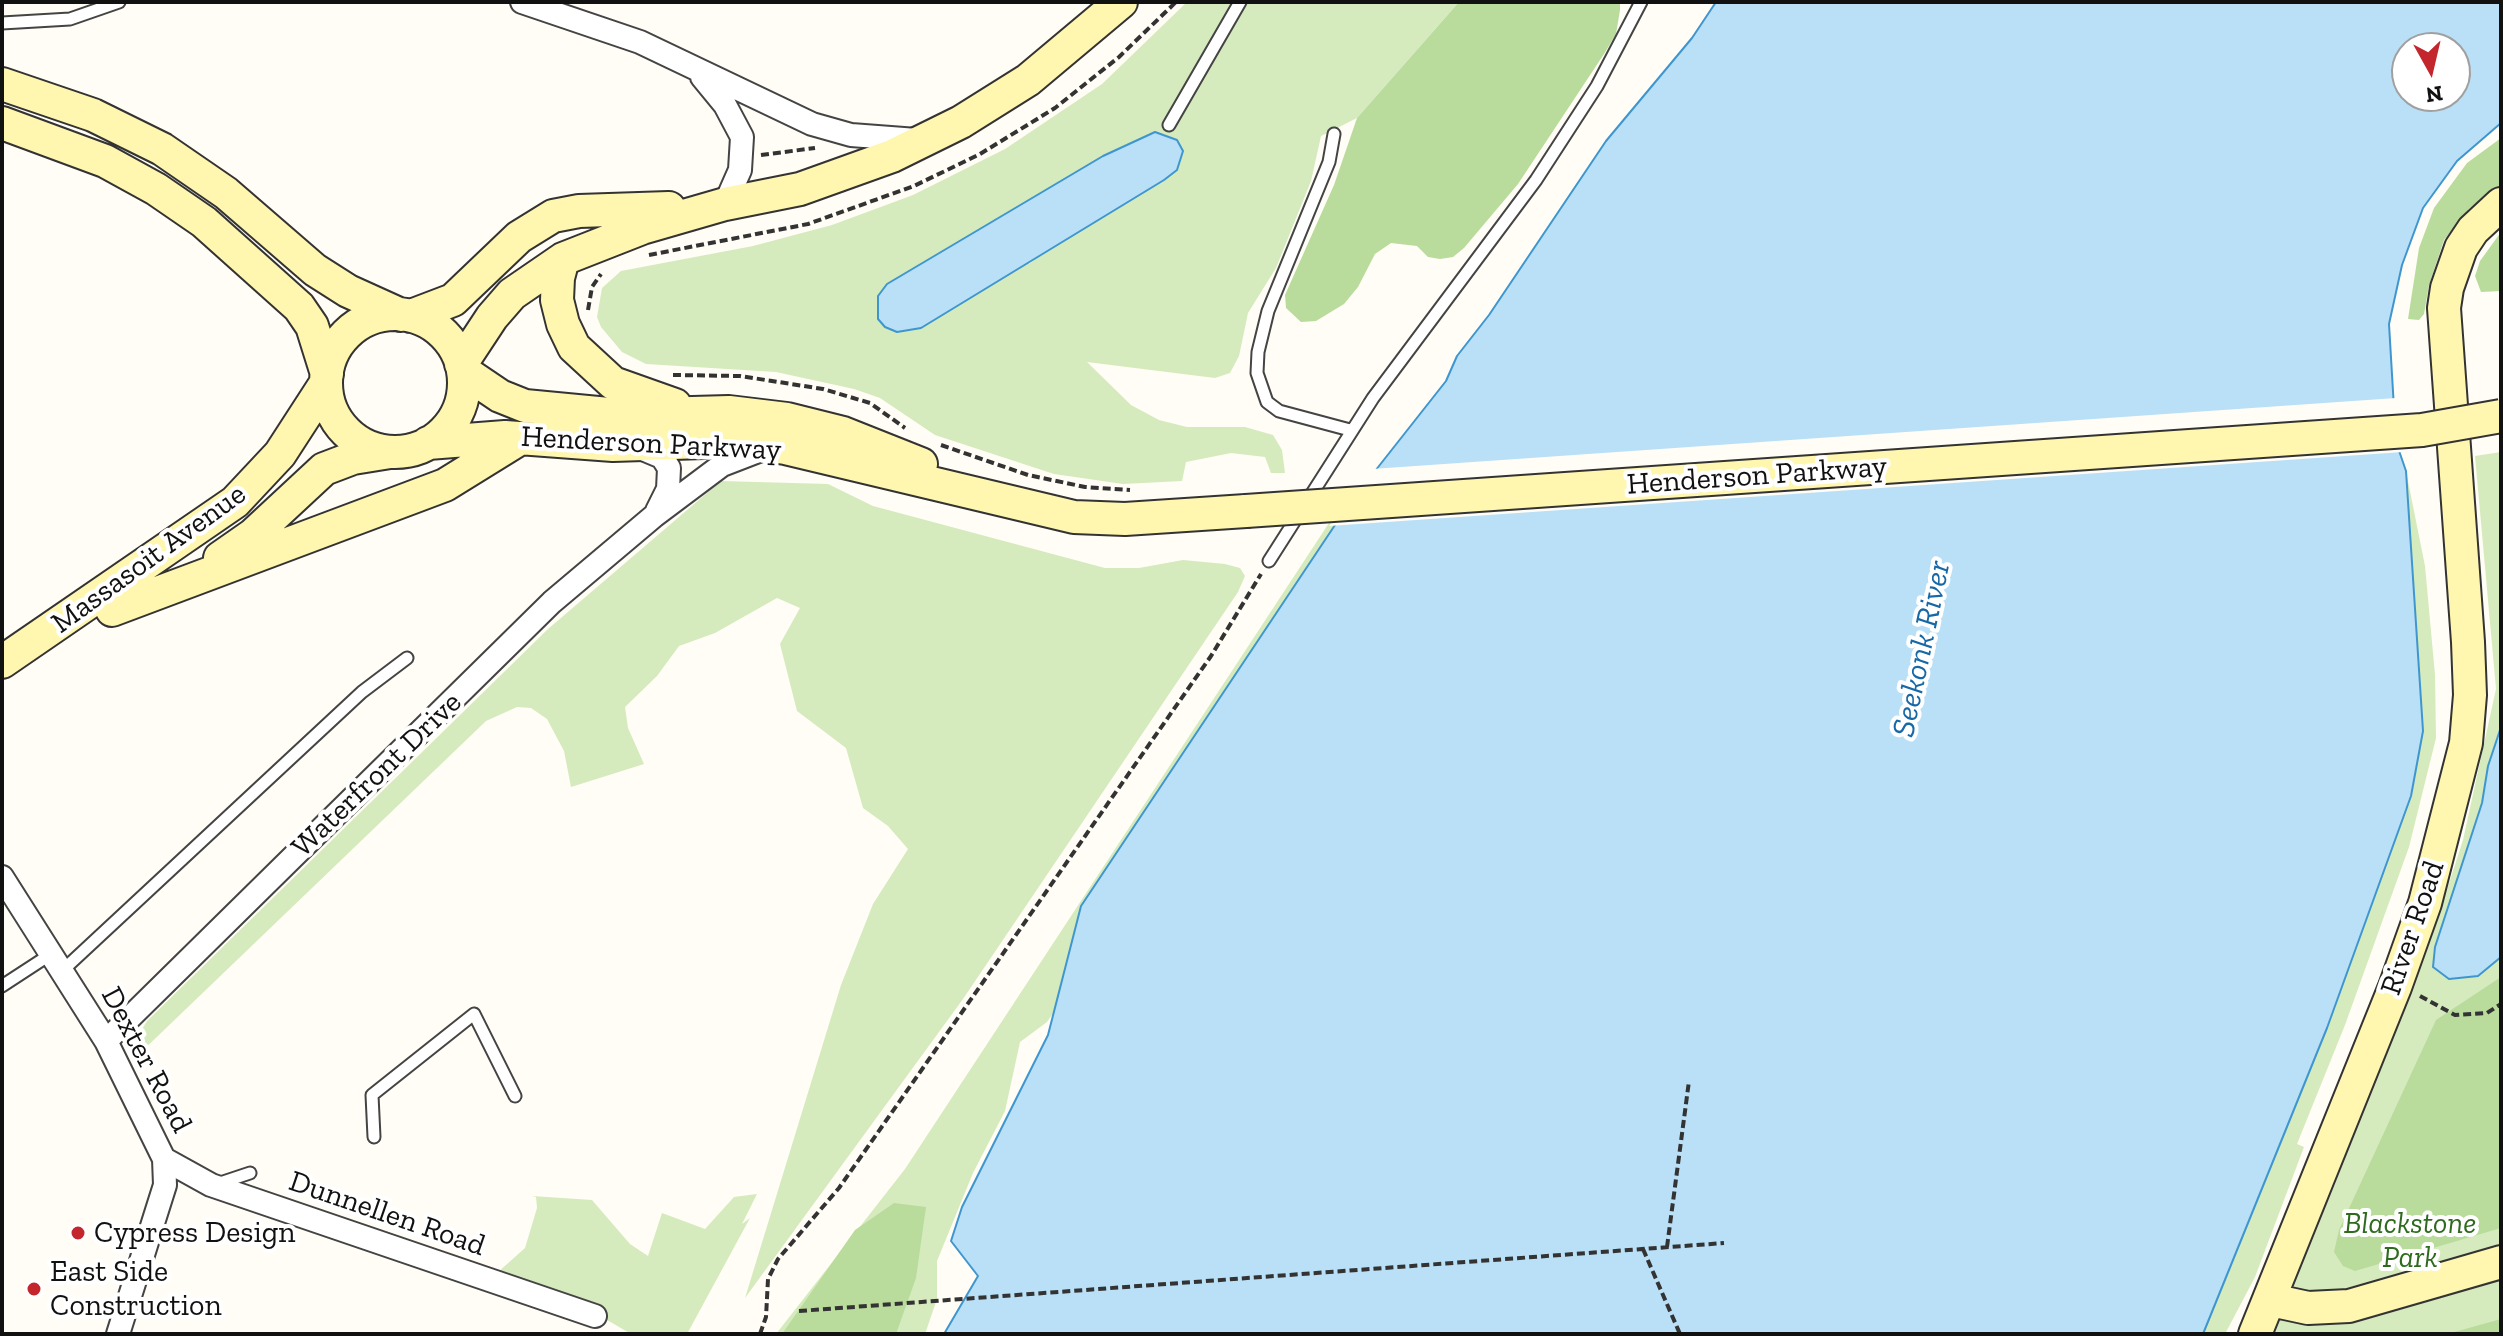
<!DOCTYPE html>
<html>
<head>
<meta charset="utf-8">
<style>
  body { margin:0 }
  #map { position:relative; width:2503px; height:1336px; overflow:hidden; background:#fffdf5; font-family:"Zilla Slab",serif }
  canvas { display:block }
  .frame { position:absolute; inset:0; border:4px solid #111; pointer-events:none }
  .north { position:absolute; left:2391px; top:32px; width:80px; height:80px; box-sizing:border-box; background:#fff; border:2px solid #a0a0a0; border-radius:50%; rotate:172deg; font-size:22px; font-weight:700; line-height:32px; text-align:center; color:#111 }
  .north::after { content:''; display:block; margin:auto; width:28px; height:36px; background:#c4262e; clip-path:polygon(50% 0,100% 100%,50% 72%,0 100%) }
</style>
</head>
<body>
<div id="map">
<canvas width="2503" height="1336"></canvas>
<div class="frame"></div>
<div class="north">N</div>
</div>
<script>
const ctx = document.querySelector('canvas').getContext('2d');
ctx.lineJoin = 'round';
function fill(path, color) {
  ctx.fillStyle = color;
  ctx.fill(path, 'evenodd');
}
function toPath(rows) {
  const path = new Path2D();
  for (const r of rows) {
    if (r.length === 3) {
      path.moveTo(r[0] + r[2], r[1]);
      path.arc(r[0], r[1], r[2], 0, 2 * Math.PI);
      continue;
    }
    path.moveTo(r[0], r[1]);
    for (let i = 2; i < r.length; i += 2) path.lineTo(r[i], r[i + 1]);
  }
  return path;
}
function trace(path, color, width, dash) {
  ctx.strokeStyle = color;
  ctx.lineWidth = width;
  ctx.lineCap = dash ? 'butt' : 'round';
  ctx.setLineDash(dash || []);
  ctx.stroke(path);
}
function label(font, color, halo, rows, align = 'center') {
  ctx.font = font + ' "Zilla Slab",serif';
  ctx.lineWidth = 8;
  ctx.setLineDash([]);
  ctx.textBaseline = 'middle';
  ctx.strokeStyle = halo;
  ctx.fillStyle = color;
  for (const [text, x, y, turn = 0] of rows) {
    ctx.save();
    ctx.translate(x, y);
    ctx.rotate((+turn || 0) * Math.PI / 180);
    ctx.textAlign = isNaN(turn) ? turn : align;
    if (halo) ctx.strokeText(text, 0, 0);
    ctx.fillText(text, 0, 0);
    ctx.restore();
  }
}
fill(toPath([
  [1187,2,1459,2,1357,118,1321,136,1311,181,1276,268,1248,313,1239,356,1230,373,1215,378,1087,362,1131,405,1159,420,1187,427,1245,427,1273,435,1282,450,1285,473,1271,473,1265,457,1231,453,1186,462,1182,481,1123,484,1054,474,935,435,880,398,854,389,776,372,646,364,622,352,601,327,597,317,602,288,621,271,753,246,832,225,913,195,1005,149,1102,84],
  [1155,132,1056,243,1029,264,1046,190,1103,156],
  [2501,452,2501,1334,2270,1334,2335,1184,2387,1035,2432,936,2463,840,2496,689,2475,456],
  [2406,471,2425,566,2435,675,2436,738,2409,847,2345,1025,2297,1144,2304,1147,2255,1277,2225,1334,2203,1334,2327,1028,2423,731],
  [721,481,828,484,873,506,1105,568,1139,568,1183,560,1225,564,1240,568,1245,576,1238,592,963,999,745,1298,841,985,873,904,908,849,888,826,863,808,846,748,797,711,780,644,800,608,777,598,715,633,679,646,657,676,625,707,628,728,644,764,571,787,564,751,547,719,531,708,517,707,486,721,137,1056,139,1034,147,1021,548,629],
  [1329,523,1356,524,1056,1009,1047,1022,1020,1042,1005,1111,973,1173,937,1261,937,1299,925,1334,776,1334,905,1169],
  [757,1194,742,1224,750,1218,687,1334,631,1334,602,1317,497,1273,525,1248,537,1208,536,1197,532,1196,592,1200,630,1244,648,1256,662,1213,705,1229,734,1197]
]), '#d5ebbd');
fill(toPath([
  [1459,2,1620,2,1620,10,1616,34,1604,54,1518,184,1464,248,1453,257,1440,259,1428,257,1417,246,1391,243,1375,254,1358,287,1344,304,1316,321,1301,322,1286,308,1285,295,1334,185,1357,118],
  [2501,138,2501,185,2470,208,2444,240,2429,285,2424,314,2419,320,2408,319,2419,248,2434,208,2467,163],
  [2501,232,2501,291,2481,292,2475,276,2480,261],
  [2501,977,2501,1228,2355,1271,2343,1266,2334,1252,2339,1230,2436,1020],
  [894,1203,926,1207,916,1278,896,1334,782,1334,855,1230],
  [2501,1319,2501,1334,2447,1334]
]), '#b9dc9c');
const water = toPath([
  [1716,2,2501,2,2501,123,2457,161,2423,208,2402,265,2389,324,2396,442,2406,471,2423,731,2411,796,2327,1028,2203,1334,944,1334,978,1276,951,1241,962,1207,1048,1035,1081,906,1349,504,1446,381,1457,356,1489,315,1606,141,1692,38,1716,2],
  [2407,48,2455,48,2455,96,2407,96,2407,48],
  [1155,132,1177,140,1183,151,1177,170,1164,180,921,328,897,332,885,327,878,319,878,296,887,284,1103,156,1155,132],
  [2501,727,2501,957,2478,976,2449,979,2433,967,2435,947,2482,803,2488,766,2501,727]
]);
fill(water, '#b9e0f7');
trace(water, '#3f96cf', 2);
fill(toPath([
  [2396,398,2403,452,1329,526,1372,469]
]), '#fffdf5');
const lane = toPath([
  [2,23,70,19,119,2],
  [1169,125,1240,2],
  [1334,134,1329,162,1268,311,1258,352,1257,373,1267,402,1279,411,1350,430],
  [1269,561,1373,398,1536,180,1597,86,1641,2],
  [62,971,362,692,407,658],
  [2,986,51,954],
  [374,1137,372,1095,474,1014,515,1096],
  [217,1184,250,1173]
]);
const street = toPath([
  [522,2,640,42,812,124,851,135,917,140],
  [702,77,725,105,742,137,740,170,725,204],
  [638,447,662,457,669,468,668,489,657,511],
  [2,877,106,1041,164,1159,165,1185,118,1334],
  [106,1041,552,602,654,516,722,465,766,448],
  [164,1159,211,1185,595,1316]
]);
const secondary = toPath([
  [2,84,93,115,162,149,226,193,315,270,348,291,401,315],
  [2,123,105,161,156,189,204,222,299,307,312,326,327,374],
  [563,259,558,278,557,300,563,324,574,347,613,383,675,405],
  [395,383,69],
  [411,316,453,300,519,237,553,216,579,211,669,208],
  [461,364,492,317,512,294,563,259,642,228,725,204,800,189,892,156,961,122,1028,80,1121,2],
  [463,371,500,396,525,406,619,415,729,412,787,419,843,433,921,464],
  [428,443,505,437,613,445,734,441,785,448,1074,517,1125,519,1246,511],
  [220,558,253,535,324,469,353,458,390,452],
  [112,610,445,485,521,438],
  [2,662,235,502,280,454,326,383],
  [2271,1300,2308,1308,2349,1306,2501,1262],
  [2255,1334,2395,987,2425,903,2466,743,2470,695,2468,642,2444,308,2447,288,2461,248,2473,230,2501,204]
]);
trace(lane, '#444', 15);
trace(street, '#444', 26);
trace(secondary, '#333', 36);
trace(toPath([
  [761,155,815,148],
  [649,255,808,224,914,186,980,154,1055,108,1119,57,1176,2],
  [588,310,592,287,601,274],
  [673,375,740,376,823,389,870,403,905,428],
  [941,445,1028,475,1085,487,1130,490],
  [2420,996,2455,1015,2487,1013,2501,1004],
  [1667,1247,1689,1081],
  [1643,1249,1680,1334],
  [799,1311,1724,1243],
  [760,1334,766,1317,768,1279,778,1259,839,1188,1211,656,1261,574]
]), '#333', 4, [8, 4]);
trace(lane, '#fff', 11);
trace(street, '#fff', 22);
trace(secondary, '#fff6b0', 32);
const secondaryBridge = toPath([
  [1246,511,2422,430,2501,416]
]);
trace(secondaryBridge, '#333', 36, []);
trace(secondaryBridge, '#fff6b0', 32);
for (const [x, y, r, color] of [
  [78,1233,8,"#c4262e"],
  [34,1289,8,"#c4262e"]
]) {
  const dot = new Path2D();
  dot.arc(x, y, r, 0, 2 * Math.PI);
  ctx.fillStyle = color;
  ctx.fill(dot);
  trace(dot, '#fff', 3);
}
label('30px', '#111', '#fff', [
  ["Henderson Parkway",651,444,3],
  ["Henderson Parkway",1757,476,-4],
  ["Massasoit Avenue",149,559,-36],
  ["Waterfront Drive",377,775,-44],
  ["River Road",2413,928,-71],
  ["Dexter Road",146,1060,62],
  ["Dunnellen Road",387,1214,19]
]);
label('italic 30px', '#2f6b1f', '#fff', [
  ["Blackstone",2410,1224],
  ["Park",2410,1258]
]);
label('30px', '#111', '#fff', [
  ["Cypress Design",94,1233],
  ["East Side",50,1272],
  ["Construction",50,1306]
], 'left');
label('italic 32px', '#1768a6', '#fff', [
  ["Seekonk River",1922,649,-78]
]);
</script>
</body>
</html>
